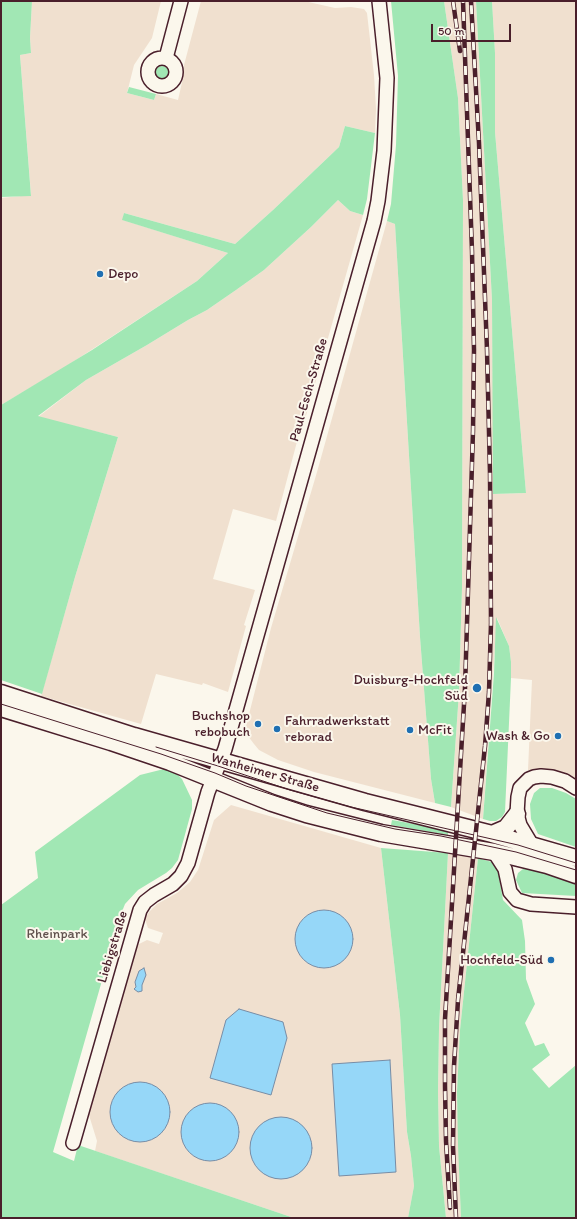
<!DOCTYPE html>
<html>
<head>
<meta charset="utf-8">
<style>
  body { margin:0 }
  #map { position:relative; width:577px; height:1219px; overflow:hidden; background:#fbf7ec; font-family:Itim,sans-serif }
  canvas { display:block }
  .frame { position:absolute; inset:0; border:2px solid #4a1f2b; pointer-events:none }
  .scale { position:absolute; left:431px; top:24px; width:80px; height:18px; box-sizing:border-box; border:2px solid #4a1f2b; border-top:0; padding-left:5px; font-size:12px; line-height:14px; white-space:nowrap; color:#4a1f2b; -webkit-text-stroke:3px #fbf7ec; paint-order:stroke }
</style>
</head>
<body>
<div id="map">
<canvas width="577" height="1219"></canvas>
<div class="frame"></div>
<div class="scale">50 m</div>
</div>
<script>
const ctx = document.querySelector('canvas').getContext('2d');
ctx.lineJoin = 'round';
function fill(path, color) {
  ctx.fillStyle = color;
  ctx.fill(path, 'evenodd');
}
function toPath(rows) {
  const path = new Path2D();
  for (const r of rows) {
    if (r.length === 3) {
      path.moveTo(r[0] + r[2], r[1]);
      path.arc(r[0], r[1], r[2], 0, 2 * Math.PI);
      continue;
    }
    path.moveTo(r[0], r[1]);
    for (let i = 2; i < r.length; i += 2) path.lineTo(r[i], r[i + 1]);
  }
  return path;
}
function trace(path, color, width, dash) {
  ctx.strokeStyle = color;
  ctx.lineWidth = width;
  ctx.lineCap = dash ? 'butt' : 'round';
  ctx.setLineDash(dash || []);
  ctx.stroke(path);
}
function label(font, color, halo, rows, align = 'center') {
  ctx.font = font + ' Itim,sans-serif';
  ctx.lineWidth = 4;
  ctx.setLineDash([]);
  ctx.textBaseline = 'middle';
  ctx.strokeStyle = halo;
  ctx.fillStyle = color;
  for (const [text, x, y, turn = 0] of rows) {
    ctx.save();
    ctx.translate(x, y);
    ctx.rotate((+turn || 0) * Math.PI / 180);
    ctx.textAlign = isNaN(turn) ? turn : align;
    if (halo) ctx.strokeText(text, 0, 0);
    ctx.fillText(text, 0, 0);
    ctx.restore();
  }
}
fill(toPath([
  [32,1,161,1,152,38,134,65,127,93,154,100,156,94,178,100,183,78,184,65,201,1,304,1,335,8,351,7,364,9,367,13,374,75,376,109,375,133,345,126,339,147,273,210,235,244,124,213,123,220,228,253,197,281,59,371,1,405,1,198,31,195,20,55,31,53,30,38],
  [444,1,456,1,457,3,457,1,476,1,492,300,494,494,526,493,495,132,495,53,492,1,576,1,576,779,571,776,528,770,532,680,511,678,511,662,509,646,497,618,483,819,451,807,459,692,462,588,463,200,458,98],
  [338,200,350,211,363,215,305,419,303,419,276,521,233,509,213,579,255,590,244,625,246,626,228,692,203,683,202,685,156,674,141,724,41,696,75,577,118,437,38,417,86,380,147,345,188,320,207,310,236,290,264,270,311,227],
  [387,221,395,224,420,637,431,779,435,803,314,772,278,760,259,750,254,744,248,736,246,726,271,628,317,472],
  [231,805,381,848,400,1015,407,1132,411,1156,414,1186,408,1218,294,1218,95,1151,97,1141,88,1112,135,946,147,940,159,944,163,933,148,928,145,919,149,912,157,904,177,893,190,882,198,870,214,820],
  [448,853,478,858,460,1030,457,1091,461,1218,446,1218,439,1146,438,1091,439,1028]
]), '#f0e0cf');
fill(toPath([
  [1,1,32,1,30,38,31,53,20,55,31,196,1,197],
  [391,1,444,1,458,98,463,200,462,588,459,692,451,807,435,803,431,779,420,637,395,224,387,221,391,204,396,145,398,76],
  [476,1,492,1,495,53,495,132,526,493,493,494,492,300],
  [162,73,7],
  [129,87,156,94,154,100,127,93],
  [345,126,375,133,367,199,363,215,350,211,338,200,311,227,264,270,236,290,207,310,188,320,147,345,86,380,38,416,118,437,75,577,42,694,1,680,1,405,92,350,197,281,228,253,122,220,124,213,235,244,273,210,339,147],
  [496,617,509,646,511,662,511,678,505,812,502,817,496,821,490,821,483,819,494,673],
  [168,768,176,773,182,779,192,800,192,809,178,860,172,868,166,873,138,890,125,904,121,914,53,1152,74,1161,78,1145,294,1218,1,1218,1,905,38,878,35,852,140,775],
  [540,788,552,788,566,793,576,799,576,847,538,834,531,819,530,804,534,793],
  [392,820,448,830,448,835,391,825],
  [381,848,448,853,439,1028,438,1091,439,1146,446,1218,408,1218,414,1186,411,1156,407,1132,400,1015],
  [478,858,495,863,498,871,503,900,522,920,525,941,526,979,535,1004,525,1023,535,1046,544,1043,550,1055,532,1069,549,1088,576,1065,576,1218,461,1218,458,1145,457,1092,460,1030],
  [529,868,535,869,576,884,576,896,522,893,516,880,518,873,523,869]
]), '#a1e7b4');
const water = toPath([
  [324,939,29],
  [144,968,146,975,142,985,142,991,138,992,134,989,136,987,135,982,139,971,144,968],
  [239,1009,283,1022,287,1038,271,1095,210,1078,226,1020,239,1009],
  [390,1060,396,1172,339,1176,332,1064,390,1060],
  [140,1112,30],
  [210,1132,29],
  [281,1148,31]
]);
fill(water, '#96d7f8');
trace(water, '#788da6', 1);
const minor = toPath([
  [162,72,14],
  [166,58,181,1],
  [532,845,520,825,517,814,518,797,520,788,529,779,534,777,541,776,552,777,565,781,576,788],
  [494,852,505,869,510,892,517,900,531,904,576,907],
  [73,1143,140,910,145,902,154,895,173,884,181,876,188,863,208,792,225,749,374,221,378,201,384,151,387,78,379,1]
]);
const tertiary = toPath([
  [1,693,134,736,365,802,492,834,576,858],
  [1,708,111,742,170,762,272,803,306,814,381,833,494,852,547,865,576,875],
  [492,834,506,828,517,814]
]);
trace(minor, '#4a1f2b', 16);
trace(tertiary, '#4a1f2b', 19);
trace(minor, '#fbf7ec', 13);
trace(tertiary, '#fbf7ec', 16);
trace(toPath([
  [1,704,161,754,215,773,246,786,327,813,395,829,441,836,516,852,576,870],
  [156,747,218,766,290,790,351,807,518,845,576,863]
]), '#4a1f2b', 1);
const rail = toPath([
  [453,1,460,51],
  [450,1208,446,1141,445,1086,445,1019,465,688,473,431,474,350,472,251,463,1],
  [456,1218,453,1146,454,1066,458,1000,485,746,489,692,491,623,490,474,487,350,479,143,471,1]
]);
trace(rail, '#4a1f2b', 4.5);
trace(rail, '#fbf7ec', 3, [9]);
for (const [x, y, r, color] of [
  [100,274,4,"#1f6fb2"],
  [477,688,5,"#1f6fb2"],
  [258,724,4,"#1f6fb2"],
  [277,729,4,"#1f6fb2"],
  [410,730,4,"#1f6fb2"],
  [558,736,4,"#1f6fb2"],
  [551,960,4,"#1f6fb2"]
]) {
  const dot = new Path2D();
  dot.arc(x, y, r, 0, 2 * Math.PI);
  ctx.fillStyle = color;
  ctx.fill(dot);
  trace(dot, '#fbf7ec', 1.5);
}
label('14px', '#4a1f2b', '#fbf7ec', [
  ["Depo",108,274,"left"],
  ["Duisburg-Hochfeld",468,680],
  ["Süd",468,696],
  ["Buchshop",250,716],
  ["rebobuch",250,732],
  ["Fahrradwerkstatt",285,721,"left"],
  ["reborad",285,737,"left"],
  ["McFit",418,730,"left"],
  ["Wash & Go",550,736],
  ["Hochfeld-Süd",543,960]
], 'right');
label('14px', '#4a1f2b', '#fbf7ec', [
  ["Paul-Esch-Straße",309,390,-74],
  ["Wanheimer Straße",265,773,16],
  ["Liebigstraße",113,947,-73]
]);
label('14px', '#60514d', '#fbf7ec', [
  ["Rheinpark",57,934]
]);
</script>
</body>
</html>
